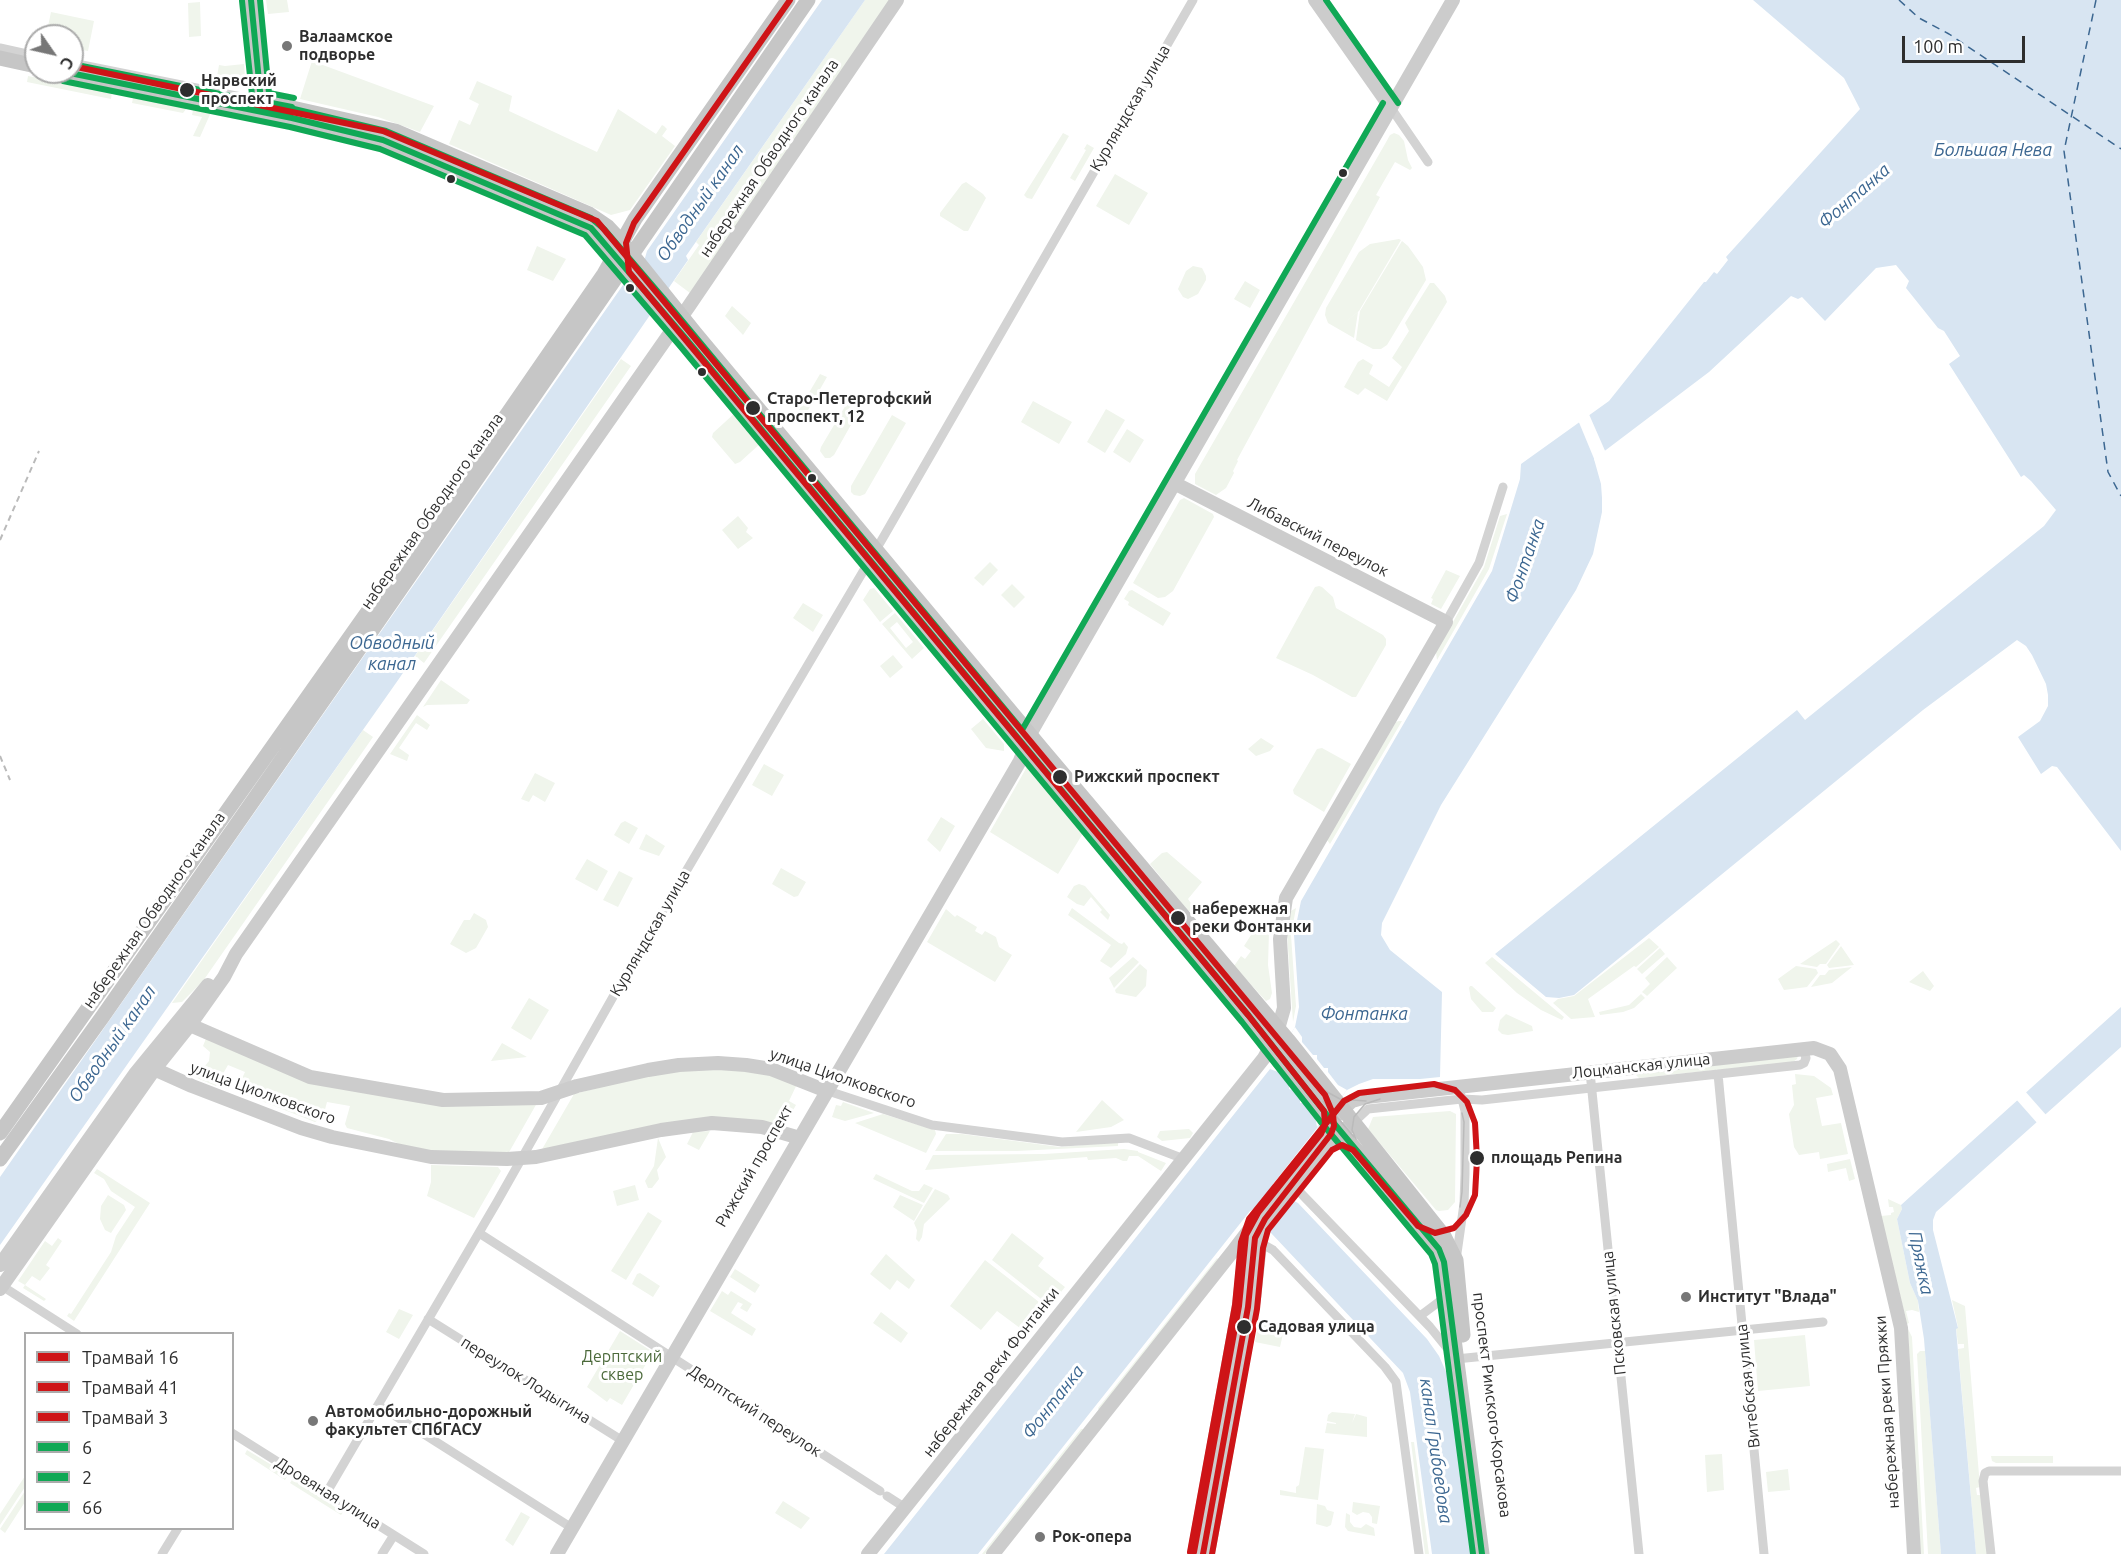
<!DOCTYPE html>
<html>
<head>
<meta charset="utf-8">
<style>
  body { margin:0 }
  #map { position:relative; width:2121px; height:1554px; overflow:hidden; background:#fff; font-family:Ubuntu,sans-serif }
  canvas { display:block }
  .legend { position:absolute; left:24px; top:1332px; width:210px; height:198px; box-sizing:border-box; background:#fff; border:2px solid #ababab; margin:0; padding:8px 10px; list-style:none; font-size:18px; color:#2e2e2e }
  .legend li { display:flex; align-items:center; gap:12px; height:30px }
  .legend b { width:30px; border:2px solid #ababab }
  .north { position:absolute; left:24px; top:24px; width:60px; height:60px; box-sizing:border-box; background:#fff; border:2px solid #ababab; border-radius:50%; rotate:124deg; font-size:16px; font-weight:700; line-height:24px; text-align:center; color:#2e2e2e }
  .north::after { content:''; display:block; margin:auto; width:21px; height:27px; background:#777; clip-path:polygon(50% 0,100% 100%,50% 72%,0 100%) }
  .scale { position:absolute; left:1902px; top:36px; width:123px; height:27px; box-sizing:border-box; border:3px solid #2e2e2e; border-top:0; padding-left:8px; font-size:18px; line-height:21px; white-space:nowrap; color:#2e2e2e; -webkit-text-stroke:4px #fff; paint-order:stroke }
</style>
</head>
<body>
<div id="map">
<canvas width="2121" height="1554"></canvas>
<ul class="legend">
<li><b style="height:8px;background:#ce1417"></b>Трамвай 16</li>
<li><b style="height:8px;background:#ce1417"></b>Трамвай 41</li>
<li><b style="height:8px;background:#ce1417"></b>Трамвай 3</li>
<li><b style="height:8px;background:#10a855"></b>6</li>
<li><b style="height:8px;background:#10a855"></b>2</li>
<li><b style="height:8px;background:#10a855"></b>66</li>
</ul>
<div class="north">С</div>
<div class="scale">100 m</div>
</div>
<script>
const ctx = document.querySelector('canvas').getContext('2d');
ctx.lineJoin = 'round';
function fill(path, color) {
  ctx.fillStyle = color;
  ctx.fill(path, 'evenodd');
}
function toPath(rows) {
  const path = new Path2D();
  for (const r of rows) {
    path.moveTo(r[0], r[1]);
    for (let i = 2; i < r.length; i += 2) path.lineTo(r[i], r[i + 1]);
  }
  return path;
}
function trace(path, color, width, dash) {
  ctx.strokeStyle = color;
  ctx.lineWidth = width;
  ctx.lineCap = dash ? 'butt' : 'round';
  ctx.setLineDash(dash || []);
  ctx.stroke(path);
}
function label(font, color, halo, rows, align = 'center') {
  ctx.font = font + ' Ubuntu,sans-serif';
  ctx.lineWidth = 6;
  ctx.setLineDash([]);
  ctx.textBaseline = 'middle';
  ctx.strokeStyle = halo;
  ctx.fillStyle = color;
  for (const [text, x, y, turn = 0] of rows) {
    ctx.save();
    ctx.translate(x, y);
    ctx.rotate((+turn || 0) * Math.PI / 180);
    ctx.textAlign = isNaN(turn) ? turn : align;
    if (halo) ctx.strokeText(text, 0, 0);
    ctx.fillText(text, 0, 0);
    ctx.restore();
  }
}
fill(toPath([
  [266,0,287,0,289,12,268,14],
  [865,0,890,0,690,293,674,281,699,245,696,242],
  [200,2,201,36,189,37,188,3],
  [51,12,94,21,88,51,72,48,72,36,46,36],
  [312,61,434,106,420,132,378,117,300,99],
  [244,64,246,88,216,82,219,65,225,66],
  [28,76,112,92,111,99,27,82],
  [477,81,512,96,509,111,597,152,618,109,656,134,662,125,664,126,667,129,662,136,675,146,630,210,611,215,449,144,459,120,470,125,479,104,469,99],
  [133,98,187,108,183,113,132,103],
  [198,108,212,110,200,137,193,136,202,117,192,115,193,110,196,111],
  [1063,133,1069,136,1032,199,1027,198,1024,195],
  [1394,133,1399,135,1404,141,1408,160,1412,168,1410,170,1395,162,1376,195,1380,197,1237,460,1238,461,1233,471,1234,473,1226,488,1216,495,1195,484,1195,474,1385,144,1390,135],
  [1087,144,1094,148,1075,181,1070,178,1086,150,1084,149],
  [1115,174,1148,193,1129,225,1096,206],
  [966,182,983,194,986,198,968,231,964,231,940,216,940,213,962,184],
  [1399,239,1401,240,1359,311,1339,327,1358,312,1354,338,1328,323,1325,315,1326,308,1359,252,1370,244],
  [1402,241,1408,246,1423,267,1426,280,1387,345,1381,349,1373,349,1356,340,1360,311],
  [537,246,566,259,553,281,527,270],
  [1193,266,1202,268,1206,276,1206,280,1198,294,1188,299,1183,297,1178,289,1186,271],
  [1245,281,1260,290,1250,308,1234,299],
  [1430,283,1434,283,1445,296,1447,302,1387,401,1365,388,1358,395,1344,387,1358,362,1363,359,1373,365,1369,374,1389,387,1402,367,1392,358,1409,331,1405,323],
  [732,306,751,323,743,335,725,316],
  [621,359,631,366,424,663,415,656],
  [820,374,827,377,803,419,798,420,796,418,797,413],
  [853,393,865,400,834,455,830,458,825,458,820,451,821,447],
  [1033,401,1072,422,1059,444,1021,422],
  [1106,409,1125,420,1105,453,1087,442],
  [736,412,761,443,740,462,735,464,712,437,713,433],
  [892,415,906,423,865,494,860,496,854,495,851,492,851,486],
  [1127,429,1144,440,1130,463,1113,452],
  [1184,498,1213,514,1214,517,1173,591,1165,597,1158,598,1133,583,1180,500],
  [1507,514,1489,569,1437,660,1436,652,1484,567,1500,516],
  [738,516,748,528,746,532,753,538,738,549,722,530],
  [990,562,998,570,983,586,974,578],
  [1446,570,1460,576,1441,609,1431,604,1433,599,1431,598],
  [1012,584,1025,597,1014,608,1001,595],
  [1319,586,1322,587,1333,597,1336,608,1383,635,1386,639,1386,645,1356,697,1352,697,1313,675,1276,658,1315,587],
  [874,588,893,611,880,622,863,600,870,589],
  [1132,590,1171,613,1163,626,1128,605,1129,602,1124,599,1129,591],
  [803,603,823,615,813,632,793,618],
  [895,613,924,648,912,659,882,624],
  [897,622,913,642,906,648,890,628],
  [893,655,903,667,890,678,880,666],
  [441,680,470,700,467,704,427,705,423,707],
  [417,715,430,725,427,730,416,723,399,748,409,755,407,761,390,754],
  [983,719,1004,744,1004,751,986,748,971,729],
  [1399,721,1402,721,1330,844,1327,840,1396,722],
  [363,730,373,737,203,981,182,1002,172,1003],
  [1261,738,1274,746,1270,751,1256,756,1248,749],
  [1322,748,1351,764,1324,812,1294,794,1293,790,1317,749],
  [764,764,784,775,772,796,752,785],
  [1028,765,1030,765,1085,830,1058,874,990,832],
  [535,773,555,783,545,802,533,795,529,802,521,799],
  [941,817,955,826,940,852,927,840],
  [625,821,638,828,629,844,614,835,621,823],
  [646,834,665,846,659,856,639,849],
  [1167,852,1202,882,1188,899,1193,906,1189,912,1150,864,1162,853],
  [587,859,608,871,597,891,575,879],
  [781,868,806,882,798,896,794,897,772,884],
  [619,871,633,878,618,907,603,900],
  [1079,884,1085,886,1110,915,1108,920,1100,912,1102,910,1091,897,1084,906,1077,904,1067,897,1074,886],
  [1072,908,1119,943,1122,944,1124,942,1128,947,1126,954,1111,968,1100,961,1111,945,1068,915],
  [1296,908,1291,935,1296,1006,1293,1022,1287,933,1291,911],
  [946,909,955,917,957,915,977,927,975,931,982,935,985,931,996,937,999,947,1012,955,995,982,927,942],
  [474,913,486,920,488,927,476,948,466,953,450,944,464,920,470,920],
  [1258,924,1269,932,1268,965,1272,993,1270,999,1266,1001,1234,966,1241,956,1245,959,1251,951,1244,946],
  [1649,938,1659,947,1636,967,1634,966,1588,999,1595,1017,1571,1019,1553,1003,1558,999,1574,996],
  [1836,940,1840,944,1826,964,1820,964,1817,967,1800,964],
  [1841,946,1854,965,1829,968,1827,965],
  [1660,948,1665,954,1642,974,1637,969],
  [1133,957,1139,962,1114,988,1109,978],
  [1492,957,1564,1017,1562,1020,1541,1010,1517,993,1485,963],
  [1667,957,1677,968,1647,996,1646,995,1642,992,1650,984,1645,978],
  [1140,964,1147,970,1146,986,1136,997,1116,993,1115,990],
  [1796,966,1816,969,1818,973,1807,987,1784,990,1778,979],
  [1852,967,1832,983,1811,987,1820,975,1825,975,1829,970],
  [1923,971,1934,986,1930,991,1909,982],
  [1470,986,1472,986,1496,1008,1493,1012,1482,1012,1471,999,1469,988],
  [1641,994,1645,998,1634,1008,1623,1012,1600,1015,1599,1012,1629,1005],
  [529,998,549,1010,531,1040,511,1028],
  [1506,1014,1532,1026,1533,1031,1508,1035,1502,1034,1498,1030,1500,1020],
  [207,1036,314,1083,537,1103,508,1154,434,1153,409,1149,389,1139,347,1128,345,1124,350,1106,327,1102,323,1117,315,1122,236,1091,245,1072,228,1065,216,1086,190,1075,194,1068,204,1067,209,1061,210,1052,203,1046],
  [502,1043,527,1057,491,1061],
  [1798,1055,1797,1059,1793,1062,1639,1078,1636,1075,1636,1073],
  [738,1068,798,1082,789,1101,796,1105,784,1126,754,1122,541,1151,574,1094,663,1071],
  [1795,1074,1814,1076,1831,1088,1833,1095,1816,1098,1822,1126,1841,1123,1848,1154,1820,1159,1819,1152,1799,1155,1794,1147,1789,1114,1794,1105,1792,1085,1796,1084],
  [1102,1100,1124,1120,1111,1127,1076,1132],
  [843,1102,874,1113,845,1121,832,1117,836,1105,841,1106],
  [1450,1111,1456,1114,1455,1202,1448,1210,1439,1211,1436,1210,1368,1129,1373,1117],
  [883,1114,935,1130,936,1134,926,1153,855,1123],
  [1189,1129,1193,1133,1190,1138,1162,1141,1157,1137,1160,1131],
  [710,1131,699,1150,687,1144,693,1132],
  [946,1134,962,1134,1060,1147,1118,1142,1118,1146,1017,1151,935,1151],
  [658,1138,666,1157,657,1170,659,1179,652,1188,648,1188,645,1181,654,1166],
  [1124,1149,1138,1151,1138,1152,1166,1163,1161,1171,1138,1156,1129,1156,1127,1161,1123,1161,1116,1158,1088,1160,1087,1157,925,1170,933,1155,1044,1154],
  [1850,1159,1855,1179,1849,1181,1846,1168,1828,1172,1827,1164],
  [431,1165,498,1167,501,1171,474,1218,427,1196,431,1182],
  [97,1169,150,1203,74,1321,67,1316,69,1313,71,1314,111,1252,116,1236,135,1207,111,1191,104,1179,94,1173],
  [876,1174,912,1191,919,1191,924,1184,933,1188,924,1203,873,1179],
  [635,1185,639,1200,617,1206,613,1191],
  [935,1189,948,1195,950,1199,924,1224,922,1237,919,1242,916,1239,917,1230,914,1223],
  [108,1195,124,1205,126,1210,111,1233,105,1230,100,1219,101,1206],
  [900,1195,923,1205,914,1221,893,1207],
  [1888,1199,1901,1205,1902,1209,1897,1219,1910,1283,1918,1301,1919,1312,1912,1310,1906,1311,1909,1323,1907,1324,1881,1216,1891,1215,1891,1213,1894,1212,1893,1207,1889,1207],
  [648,1212,662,1221,626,1280,611,1271],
  [1012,1233,1044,1258,1038,1266,1065,1287,1050,1306,992,1260],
  [58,1238,62,1241,46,1265,50,1268,40,1281,32,1276,25,1285,46,1299,44,1301,23,1288,25,1285,18,1281,45,1241,52,1246],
  [886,1254,915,1280,909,1289,897,1280,890,1290,870,1274],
  [1217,1258,1218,1259,1099,1411,1098,1408],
  [985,1260,1048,1309,1028,1334,997,1311,981,1330,950,1306],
  [735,1269,760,1285,755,1293,730,1277],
  [640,1273,660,1286,653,1297,632,1284,637,1274],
  [722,1291,728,1295,731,1291,752,1304,747,1312,740,1308,743,1304,738,1302,731,1313,756,1329,752,1336,710,1311],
  [1952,1300,1965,1306,1980,1487,1976,1488,1977,1495,1981,1495,1987,1554,1976,1554,1958,1349,1964,1348,1964,1344,1958,1344,1956,1328,1958,1327],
  [399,1309,413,1315,399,1339,386,1332],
  [881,1312,908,1333,901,1343,873,1323],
  [1259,1321,1272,1326,1282,1323,1283,1334,1280,1347,1255,1342],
  [1908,1329,1912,1337,1924,1554,1920,1554],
  [620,1331,653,1352,622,1405,610,1398,607,1402,587,1387],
  [1805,1335,1810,1386,1758,1391,1754,1340],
  [1920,1351,1925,1351,1941,1554,1928,1554,1917,1354],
  [1332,1412,1355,1414,1352,1423,1356,1414,1367,1417,1367,1437,1325,1433,1327,1423,1336,1424,1336,1423,1327,1421,1328,1415],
  [1081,1429,1085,1429,985,1554,982,1554],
  [1411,1442,1414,1442,1429,1554,1425,1554],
  [1305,1447,1324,1449,1318,1500,1280,1495,1280,1490,1296,1493,1296,1487,1299,1485],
  [247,1450,288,1475,285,1480,245,1454],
  [1722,1454,1724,1490,1707,1492,1705,1455],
  [1991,1456,2053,1456,2053,1463,1996,1463,1992,1461],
  [1788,1469,1790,1490,1768,1492,1766,1472],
  [25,1476,25,1487,0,1525,0,1514],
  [293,1478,344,1511,341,1515,290,1483],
  [25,1491,25,1502,5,1533,0,1529],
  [783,1501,810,1518,801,1529,775,1513],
  [1353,1502,1380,1506,1377,1524,1372,1523,1372,1517,1369,1513,1363,1512,1357,1515,1352,1512],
  [1317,1504,1325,1506,1327,1510,1334,1512,1331,1525,1327,1527,1316,1524],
  [521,1512,530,1517,513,1546,505,1540],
  [1346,1513,1350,1515,1350,1522,1354,1527,1361,1528,1366,1524,1374,1528,1375,1536,1348,1531,1345,1527]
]), '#f0f5ec');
fill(toPath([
  [822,0,865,0,686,256,688,260,668,289,396,683,0,1245,0,1177,623,285,645,258,647,251],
  [1753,0,2121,0,2121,851,2057,767,2052,766,2041,774,2018,737,2040,721,2048,706,2048,695,2046,684,2032,655,2026,646,2017,640,1923,710,1574,995,1559,998,1546,997,1495,954,1797,710,1805,720,2044,526,2056,510,2031,481,2024,475,2021,477,1949,364,1960,356,1944,331,1938,328,1906,288,1909,281,1896,265,1876,268,1825,321,1802,297,1798,299,1791,296,1709,372,1594,459,1601,484,1602,498,1602,512,1593,554,1576,590,1441,805,1382,923,1381,935,1390,950,1442,992,1440,1077,1420,1079,1373,1079,1359,1084,1347,1090,1273,1184,1274,1188,1288,1203,1294,1201,1298,1203,1427,1339,1439,1356,1447,1374,1450,1388,1471,1554,1432,1554,1410,1392,1403,1373,1271,1233,1256,1208,1250,1211,978,1554,884,1554,1270,1069,1295,1027,1299,1007,1294,935,1301,901,1492,571,1520,479,1521,464,1609,401,1704,282,1706,282,1714,272,1717,274,1728,260,1726,257,1860,109,1844,78],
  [2121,1007,2121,1047,1936,1212,1933,1220,1933,1230,1958,1328,1956,1329,1976,1554,1941,1554,1924,1339,1918,1301,1910,1283,1897,1219,1902,1209,1901,1205]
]), '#d8e5f2');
fill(toPath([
  [1588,412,1606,453,1595,461,1578,420],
  [1295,1027,1302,1037,1302,1042,1313,1055,1317,1055,1317,1059,1324,1068,1328,1068,1328,1072,1338,1085,1347,1090,1317,1127,1315,1116,1304,1103,1300,1103,1300,1098,1292,1090,1289,1089,1289,1085,1278,1072,1270,1069],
  [2024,1090,2047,1116,2038,1124,2015,1098]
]), '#fff');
trace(toPath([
  [1899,0,1919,18,1949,34,2121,149],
  [2096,0,2064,151,2108,472,2121,496]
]), '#3c6791', 1.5, [8, 6]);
trace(toPath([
  [0,48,36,56],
  [72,63,261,101],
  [1391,108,1428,162],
  [1446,622,1479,563,1503,487],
  [1590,1072,1639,1554],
  [1718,1074,1764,1554],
  [822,1089,932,1125,1062,1142,1129,1138,1184,1159],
  [1353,1123,1368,1109,1462,1099,1482,1100,1800,1065,1804,1063,1806,1058,1804,1052,1798,1049],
  [1291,1183,1430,1327,1456,1359,1823,1322],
  [479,1233,880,1491],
  [1257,1241,1273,1250,1385,1367,1396,1382,1419,1554],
  [1456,1260,1464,1204,1465,1174,1465,1111,1461,1095],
  [2,1286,77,1334],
  [1420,1316,1448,1295,1452,1294],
  [428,1319,623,1441],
  [378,1405,572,1528],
  [232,1433,424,1554],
  [327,1492,497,1202,639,951,884,536,1193,0],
  [887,1496,904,1507],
  [162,1554,178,1528],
  [382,1554,394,1535],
  [1991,1554,1983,1481,1985,1473,1989,1471,2121,1471]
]), '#d3d3d3', 9);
trace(toPath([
  [1315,0,1391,108],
  [181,1019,190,1025,310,1077,443,1100,541,1098,577,1086,648,1070,679,1065,718,1063,746,1065,771,1069,819,1088],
  [143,1064,192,1086,301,1128,332,1137,431,1157,507,1159,536,1157,661,1130,712,1123,762,1127,800,1138],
  [0,1265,135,1074,208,985],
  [0,1289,154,1070,190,1025,224,977,236,954,689,306,897,0],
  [557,1554,1020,761,1030,734,1038,720,1453,0],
  [868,1554,1264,1058,1276,1036,1284,1008,1280,939,1286,898,1446,622,1174,483],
  [993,1554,1233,1251,1336,1116,1352,1101,1366,1097,1814,1048,1830,1054,1840,1069,1901,1328,1914,1554],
  [1194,1554,1239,1305,1246,1242,1249,1233],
  [1208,1554,1254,1299,1261,1235,1267,1221,1322,1152,1350,1125]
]), '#ccc', 14);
trace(toPath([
  [251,0,261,101,259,110],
  [0,58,36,66],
  [65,72,292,118,383,140,552,210,591,228,687,340,1249,1016,1327,1115,1439,1249,1444,1262,1482,1554],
  [261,101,395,131,589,214,608,227,622,242,695,333,1042,749,1288,1040,1444,1236,1456,1260,1463,1335],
  [0,1133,508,413,604,274,635,219,788,0],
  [0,1159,103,1016,359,649,808,0]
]), '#c6c6c6', 15);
trace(toPath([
  [1318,1087,1340,1099,1366,1101],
  [1323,1101,1354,1137],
  [1356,1139,1352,1130,1354,1117,1365,1104,1380,1099],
  [1460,1207,1462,1192,1464,1122,1462,1113]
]), '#bababa', 1.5);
trace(toPath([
  [0,540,39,451],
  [0,756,10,780]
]), '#bababa', 2, [6, 4.5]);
trace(toPath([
  [251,0,261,101,292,107],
  [65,72,292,118,383,140,591,228,687,340,1249,1016,1327,1115,1439,1249,1444,1262,1482,1554]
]), '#10a855', 6);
trace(toPath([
  [242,1,253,104,258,110,290,116],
  [63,81,290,127,380,149,585,235,680,346,1242,1022,1320,1121,1431,1254,1435,1264,1473,1554]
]), '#10a855', 6);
trace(toPath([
  [260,0,269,93,294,98],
  [1326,0,1398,103],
  [72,64,294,109,386,131,591,218,604,229,664,299,1022,730,1383,103]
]), '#10a855', 6);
trace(toPath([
  [72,66,383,131,597,221,1325,1095,1333,1114,1334,1126,1331,1134,1265,1219,1255,1238,1248,1307,1203,1554]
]), '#ce1417', 6);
trace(toPath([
  [790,0,634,223,626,243,629,272,1248,1015,1324,1111,1325,1125,1321,1134,1258,1213,1246,1235,1239,1306,1194,1552]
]), '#ce1417', 6);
trace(toPath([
  [1190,1552,1235,1305,1241,1242,1249,1219,1344,1101,1359,1093,1434,1084,1455,1090,1467,1102,1475,1123,1477,1159,1475,1195,1466,1215,1454,1228,1435,1233,1418,1226,1353,1150,1342,1145,1332,1150,1268,1230,1263,1248,1257,1309,1212,1554]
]), '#ce1417', 6);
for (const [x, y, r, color] of [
  [287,46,6,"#777"],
  [187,90,8,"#2e2e2e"],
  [1343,173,5,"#2e2e2e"],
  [451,179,5,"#2e2e2e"],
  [630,288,5,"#2e2e2e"],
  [702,372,5,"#2e2e2e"],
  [753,408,8,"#2e2e2e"],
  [812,478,5,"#2e2e2e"],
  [1060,777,8,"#2e2e2e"],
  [1178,918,8,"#2e2e2e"],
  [1477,1158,8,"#2e2e2e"],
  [1686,1297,6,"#777"],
  [1244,1327,8,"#2e2e2e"],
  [313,1421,6,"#777"],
  [1040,1537,6,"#777"]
]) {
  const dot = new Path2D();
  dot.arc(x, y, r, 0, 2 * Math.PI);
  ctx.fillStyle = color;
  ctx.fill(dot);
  trace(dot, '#fff', 2);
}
label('bold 16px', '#2e2e2e', '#fff', [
  ["Валаамское",299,37],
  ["подворье",299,55],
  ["Институт \"Влада\"",1698,1297],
  ["Автомобильно-дорожный",325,1412],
  ["факультет СПбГАСУ",325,1430],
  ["Рок-опера",1052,1537]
], 'left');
label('bold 16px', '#2e2e2e', '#fff', [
  ["Нарвский",201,81],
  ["проспект",201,99],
  ["Старо-Петергофский",767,399],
  ["проспект, 12",767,417],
  ["Рижский проспект",1074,777],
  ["набережная",1192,909],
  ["реки Фонтанки",1192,927],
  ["площадь Репина",1491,1158],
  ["Садовая улица",1258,1327]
], 'left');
label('16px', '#2e2e2e', '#fff', [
  ["Курляндская улица",1130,108,-60],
  ["набережная Обводного канала",769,158,-56],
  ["набережная Обводного канала",432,511,-55],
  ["Либавский переулок",1318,537,27],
  ["набережная Обводного канала",154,910,-55],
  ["Курляндская улица",650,933,-60],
  ["Лоцманская улица",1641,1066,-6],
  ["улица Циолковского",843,1078,19],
  ["улица Циолковского",263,1093,20],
  ["Рижский проспект",754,1166,-60],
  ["Псковская улица",1614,1313,-96],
  ["набережная реки Фонтанки",991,1372,-52],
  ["переулок Лодыгина",526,1380,32],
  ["Витебская улица",1748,1386,-96],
  ["проспект Римского-Корсакова",1492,1405,83],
  ["Дерптский переулок",755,1411,33],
  ["набережная реки Пряжки",1887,1412,-94],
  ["Дровяная улица",328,1493,32]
]);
label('16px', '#4c6a3b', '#fff', [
  ["Дерптский",622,1357],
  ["сквер",622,1375]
]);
label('italic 18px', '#3c6791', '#fff', [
  ["Большая Нева",1993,150],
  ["Фонтанка",1854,196,-41],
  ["Обводный канал",700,203,-55],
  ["Фонтанка",1525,561,-71],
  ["Обводный",392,643],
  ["канал",392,664],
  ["Фонтанка",1364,1014],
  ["Обводный канал",112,1044,-55],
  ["Пряжка",1921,1263,78],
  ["Фонтанка",1053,1402,-52],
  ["канал Грибоедова",1436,1451,82]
]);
</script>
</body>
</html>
